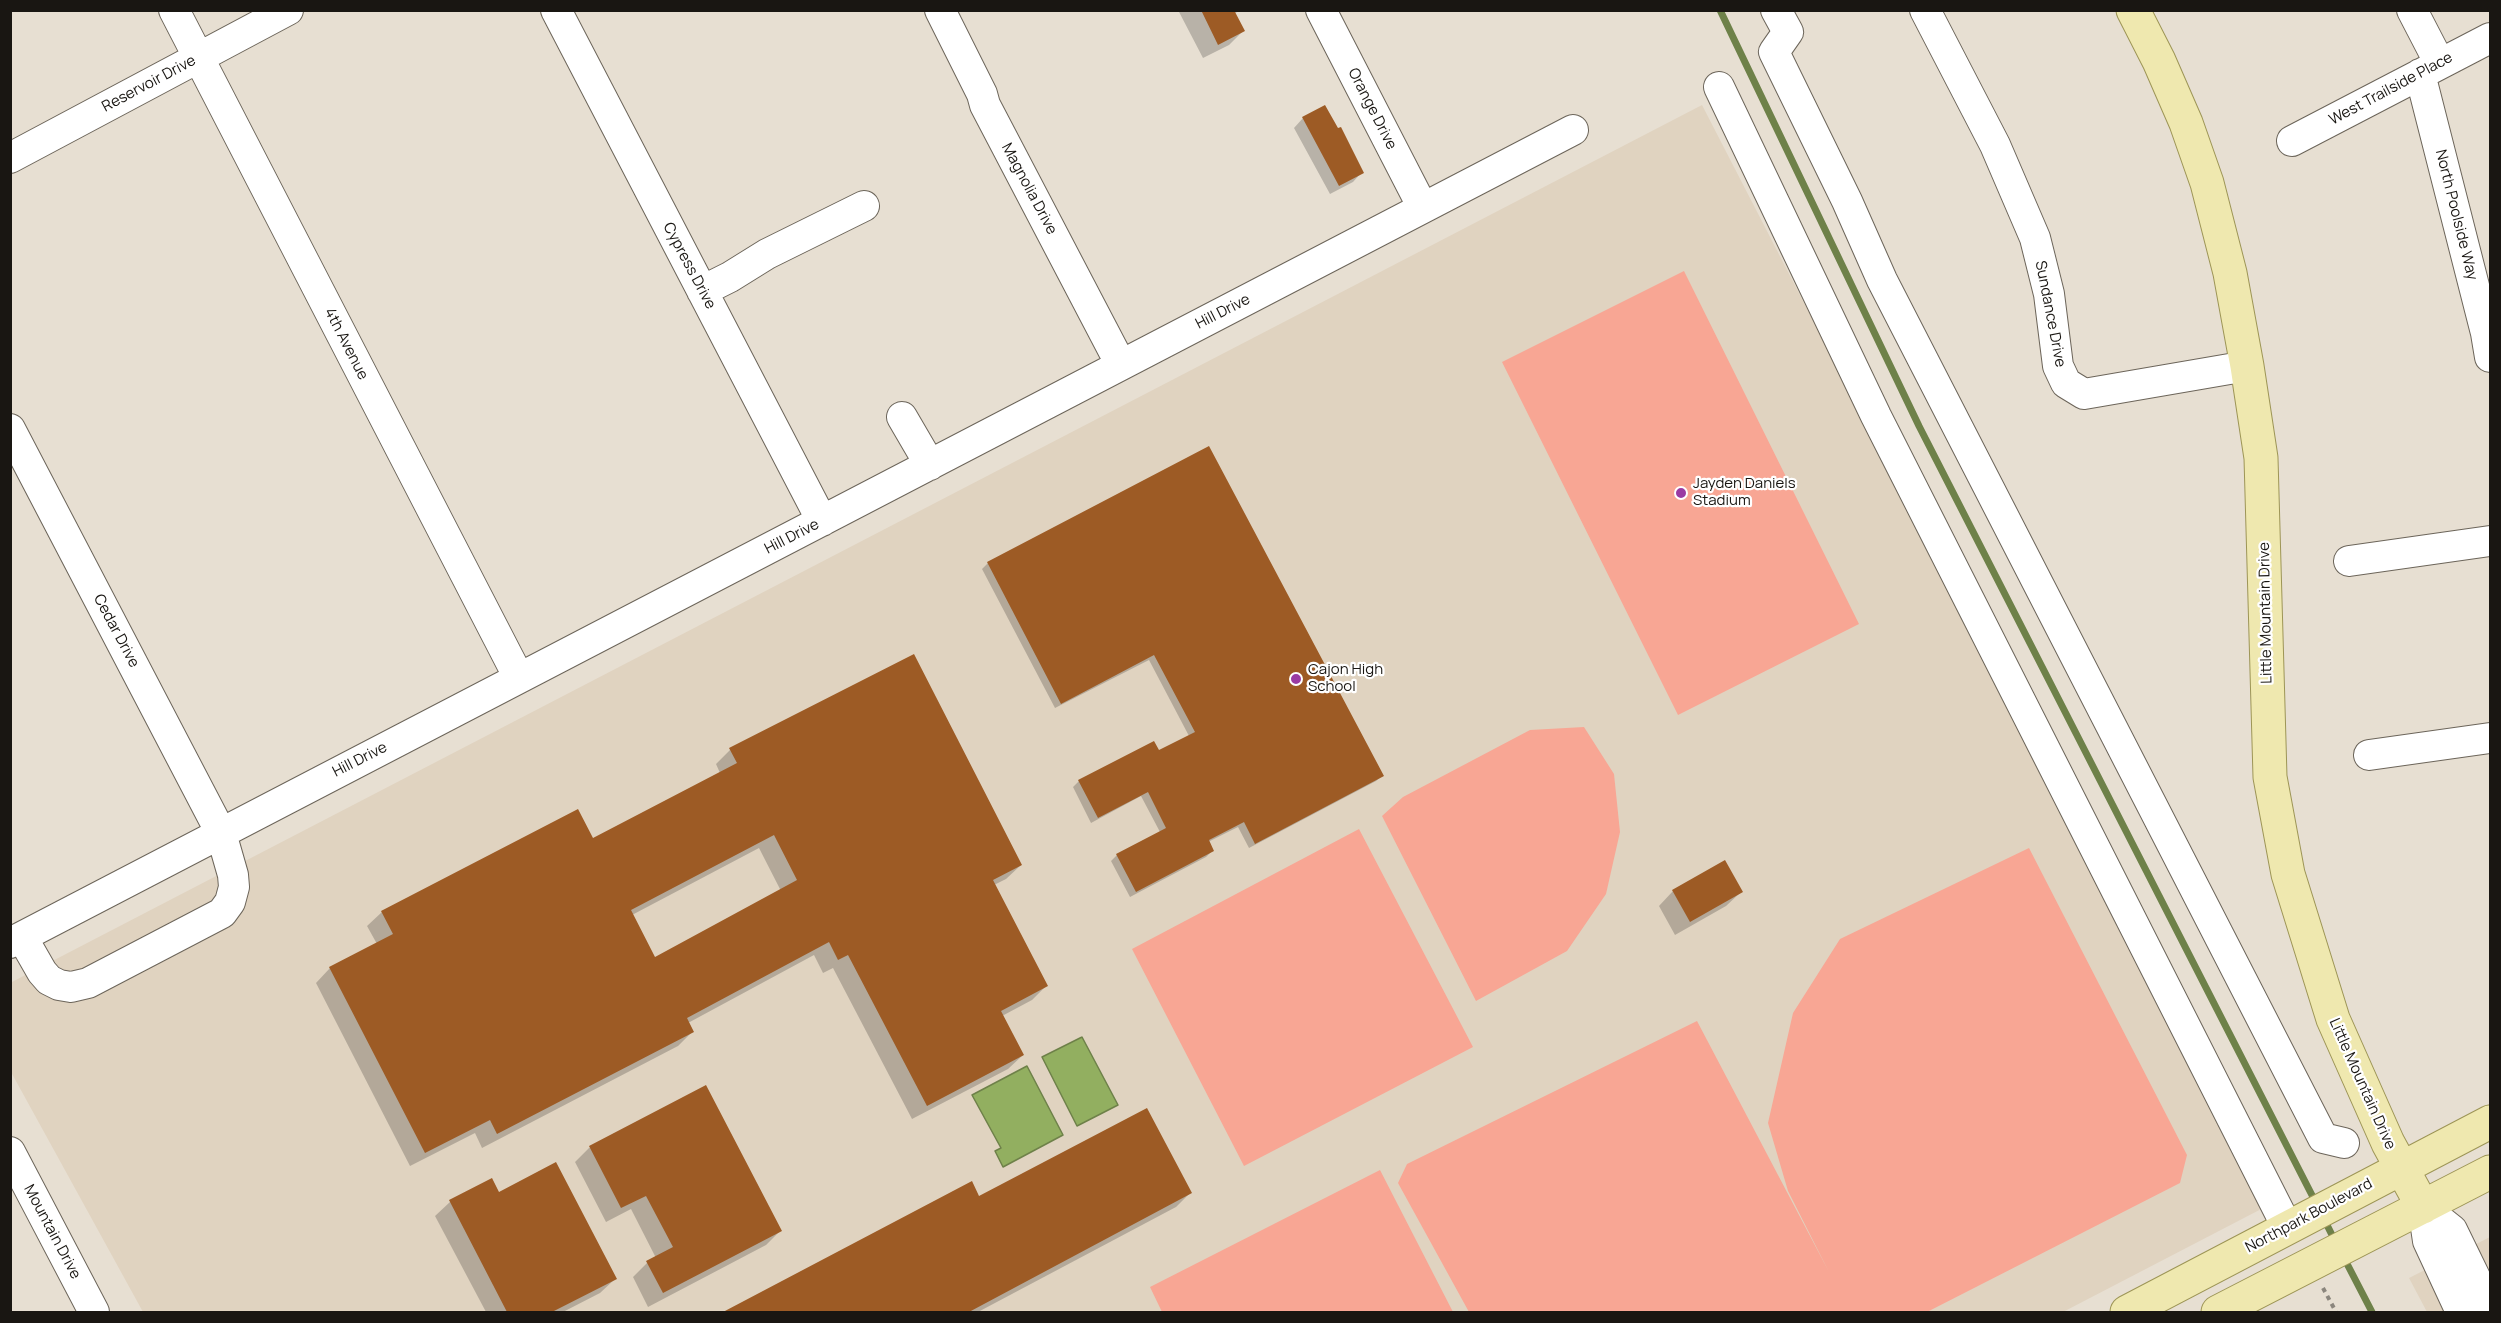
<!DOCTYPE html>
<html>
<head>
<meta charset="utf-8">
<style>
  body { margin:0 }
  #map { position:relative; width:2501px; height:1323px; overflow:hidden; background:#e7dfd2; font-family:Manrope,sans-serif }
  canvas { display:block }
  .frame { position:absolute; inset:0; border:12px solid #191612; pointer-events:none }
</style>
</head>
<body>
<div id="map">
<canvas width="2501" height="1323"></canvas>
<div class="frame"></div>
</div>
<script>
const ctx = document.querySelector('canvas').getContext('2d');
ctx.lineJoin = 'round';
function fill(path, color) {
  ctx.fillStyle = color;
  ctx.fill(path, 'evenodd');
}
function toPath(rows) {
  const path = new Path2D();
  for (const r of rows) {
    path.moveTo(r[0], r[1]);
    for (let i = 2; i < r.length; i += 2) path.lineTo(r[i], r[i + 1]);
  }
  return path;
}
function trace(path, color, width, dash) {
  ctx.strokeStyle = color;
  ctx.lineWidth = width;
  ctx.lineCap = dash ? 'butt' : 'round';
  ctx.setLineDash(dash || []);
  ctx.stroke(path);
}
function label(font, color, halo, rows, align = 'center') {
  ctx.font = font + ' Manrope,sans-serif';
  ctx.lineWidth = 4.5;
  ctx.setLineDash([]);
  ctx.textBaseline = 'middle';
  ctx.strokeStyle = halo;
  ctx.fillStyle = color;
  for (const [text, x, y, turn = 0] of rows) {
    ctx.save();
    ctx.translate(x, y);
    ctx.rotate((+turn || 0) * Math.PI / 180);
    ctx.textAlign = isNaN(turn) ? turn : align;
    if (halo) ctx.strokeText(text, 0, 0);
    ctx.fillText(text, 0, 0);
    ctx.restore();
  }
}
fill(toPath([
  [1702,105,2269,1205,2063,1312,143,1312,11,1072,10,983],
  [2490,1237,2490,1312,2427,1312,2409,1278]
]), '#e0d3c0');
fill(toPath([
  [1684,271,1859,624,1678,715,1502,362],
  [1584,727,1614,774,1620,832,1606,894,1567,951,1476,1001,1382,816,1403,797,1530,730],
  [1359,829,1473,1047,1244,1166,1132,949],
  [2029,848,2187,1155,2180,1183,1927,1312,1469,1312,1398,1183,1407,1164,1697,1021,1829,1272,1788,1191,1768,1123,1793,1013,1840,939],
  [1380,1170,1453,1312,1162,1312,1150,1287]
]), '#f8a694');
const water = toPath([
  [1082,1037,1118,1105,1077,1126,1042,1057,1082,1037],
  [1027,1066,1063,1135,1003,1167,995,1151,1001,1148,972,1095,1027,1066]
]);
fill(water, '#92af60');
trace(water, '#6e8149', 1.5);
fill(toPath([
  [1178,10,1240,10,1234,14,1243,31,1229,45,1203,58],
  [1303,118,1362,172,1353,182,1330,194,1294,128],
  [988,563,1382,776,1376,781,1249,848,1238,827,1208,842,1212,851,1206,857,1130,897,1111,861,1117,855,1160,832,1141,796,1091,823,1073,787,1079,781,1158,752,1189,736,1149,660,1055,708,982,569],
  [730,750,1021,865,1006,879,994,885,1046,986,1032,1000,1002,1016,1023,1055,1008,1069,912,1119,833,968,823,973,814,955,688,1023,692,1032,678,1046,482,1148,475,1133,410,1166,316,983,330,968,377,944,367,926,382,912,593,840,720,773,716,764],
  [759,848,781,891,654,959,632,915],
  [1673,891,1741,892,1726,906,1675,935,1659,906],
  [705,1087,780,1231,766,1245,648,1307,633,1277,647,1263,656,1258,631,1209,606,1222,575,1162,589,1148],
  [491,1180,498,1194,615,1279,600,1293,563,1312,486,1312,435,1216,450,1202],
  [971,1183,979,1198,1190,1193,1176,1207,978,1312,726,1312]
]), '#0003');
trace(toPath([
  [1720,10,1919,426,2316,1203],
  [2324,1219,2335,1241],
  [2343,1256,2372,1312]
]), '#6e8149', 7);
fill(toPath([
  [1201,10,1234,10,1245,31,1218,45],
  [1325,105,1338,128,1341,127,1364,173,1339,186,1302,117],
  [1209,446,1384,776,1255,844,1244,822,1209,840,1214,851,1136,892,1116,854,1166,828,1148,792,1098,818,1078,780,1154,741,1159,750,1195,732,1154,655,1061,704,987,562],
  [914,654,1022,865,993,880,1048,986,1001,1011,1024,1055,927,1106,848,955,838,960,829,942,687,1018,694,1032,497,1134,490,1120,425,1153,329,967,393,934,381,911,578,809,593,838,737,763,729,748],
  [774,835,797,880,655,957,631,910],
  [1725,860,1743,892,1690,922,1672,890],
  [706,1085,782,1231,663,1293,646,1261,673,1247,646,1196,621,1208,589,1146],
  [1147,1108,1192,1193,969,1312,723,1312,972,1181,979,1196],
  [556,1162,617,1279,552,1312,507,1312,449,1200,492,1178,499,1192]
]), '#9d5b25');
const minor = toPath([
  [174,10,519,678],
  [556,10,822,521],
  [940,10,982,94,985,105,1121,365],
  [1321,10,1423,208],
  [1776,10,1788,32,1774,52,1847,201,1882,280,2323,1138,2344,1143],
  [1925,10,1995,145,2035,238,2049,294,2058,366,2066,383,2084,394,2247,366],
  [2412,10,2440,64],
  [2420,74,2486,333,2490,357],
  [1719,87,1876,416,2287,1227],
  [2292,141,2490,38],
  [10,158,288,10],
  [702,291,730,277,767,254,864,206],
  [902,417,930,465],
  [10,429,221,833,233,875,234,887,230,902,222,913,88,983,71,987,59,985,49,980,42,972,22,937],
  [2349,561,2490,541],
  [2369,755,2490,738],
  [10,943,1573,130],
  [10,1152,94,1312],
  [2423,1207,2452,1230,2490,1308],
  [2423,1207,2428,1241,2461,1312]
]);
const major = toPath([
  [2133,10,2159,61,2186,123,2207,183,2230,273,2247,366,2261,458,2270,777,2288,874,2333,1019,2388,1143,2423,1207],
  [2127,1312,2490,1122],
  [2218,1312,2490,1172]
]);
trace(minor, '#6c655a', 32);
trace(major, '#9d9556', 35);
trace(toPath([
  [2323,1288,2336,1312]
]), '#8b867d', 4, [4.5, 4.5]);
trace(minor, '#fff', 30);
trace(major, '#efe8af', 33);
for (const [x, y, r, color] of [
  [1681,493,6,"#9a3ba3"],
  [1296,679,6,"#9a3ba3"]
]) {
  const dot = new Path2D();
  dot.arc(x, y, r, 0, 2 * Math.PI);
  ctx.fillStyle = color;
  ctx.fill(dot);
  trace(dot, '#fff', 2);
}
label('15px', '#191612', '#fff', [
  ["Reservoir Drive",149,84,-28],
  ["West Trailside Place",2391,89,-28],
  ["Orange Drive",1372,109,63],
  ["Magnolia Drive",1029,189,62],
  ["North Poolside Way",2456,215,76],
  ["Cypress Drive",689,266,62],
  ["Hill Drive",1223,312,-27],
  ["Sundance Drive",2050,314,79],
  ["4th Avenue",346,344,63],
  ["Hill Drive",792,537,-27],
  ["Little Mountain Drive",2266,613,-91],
  ["Cedar Drive",116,631,62],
  ["Hill Drive",360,760,-27],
  ["Little Mountain Drive",2362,1084,66],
  ["Northpark Boulevard",2309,1216,-28],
  ["Mountain Drive",52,1232,62]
]);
label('15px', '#191612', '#fff', [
  ["Jayden Daniels",1693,484],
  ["Stadium",1693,501],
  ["Cajon High",1308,670],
  ["School",1308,687]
], 'left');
</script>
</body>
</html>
